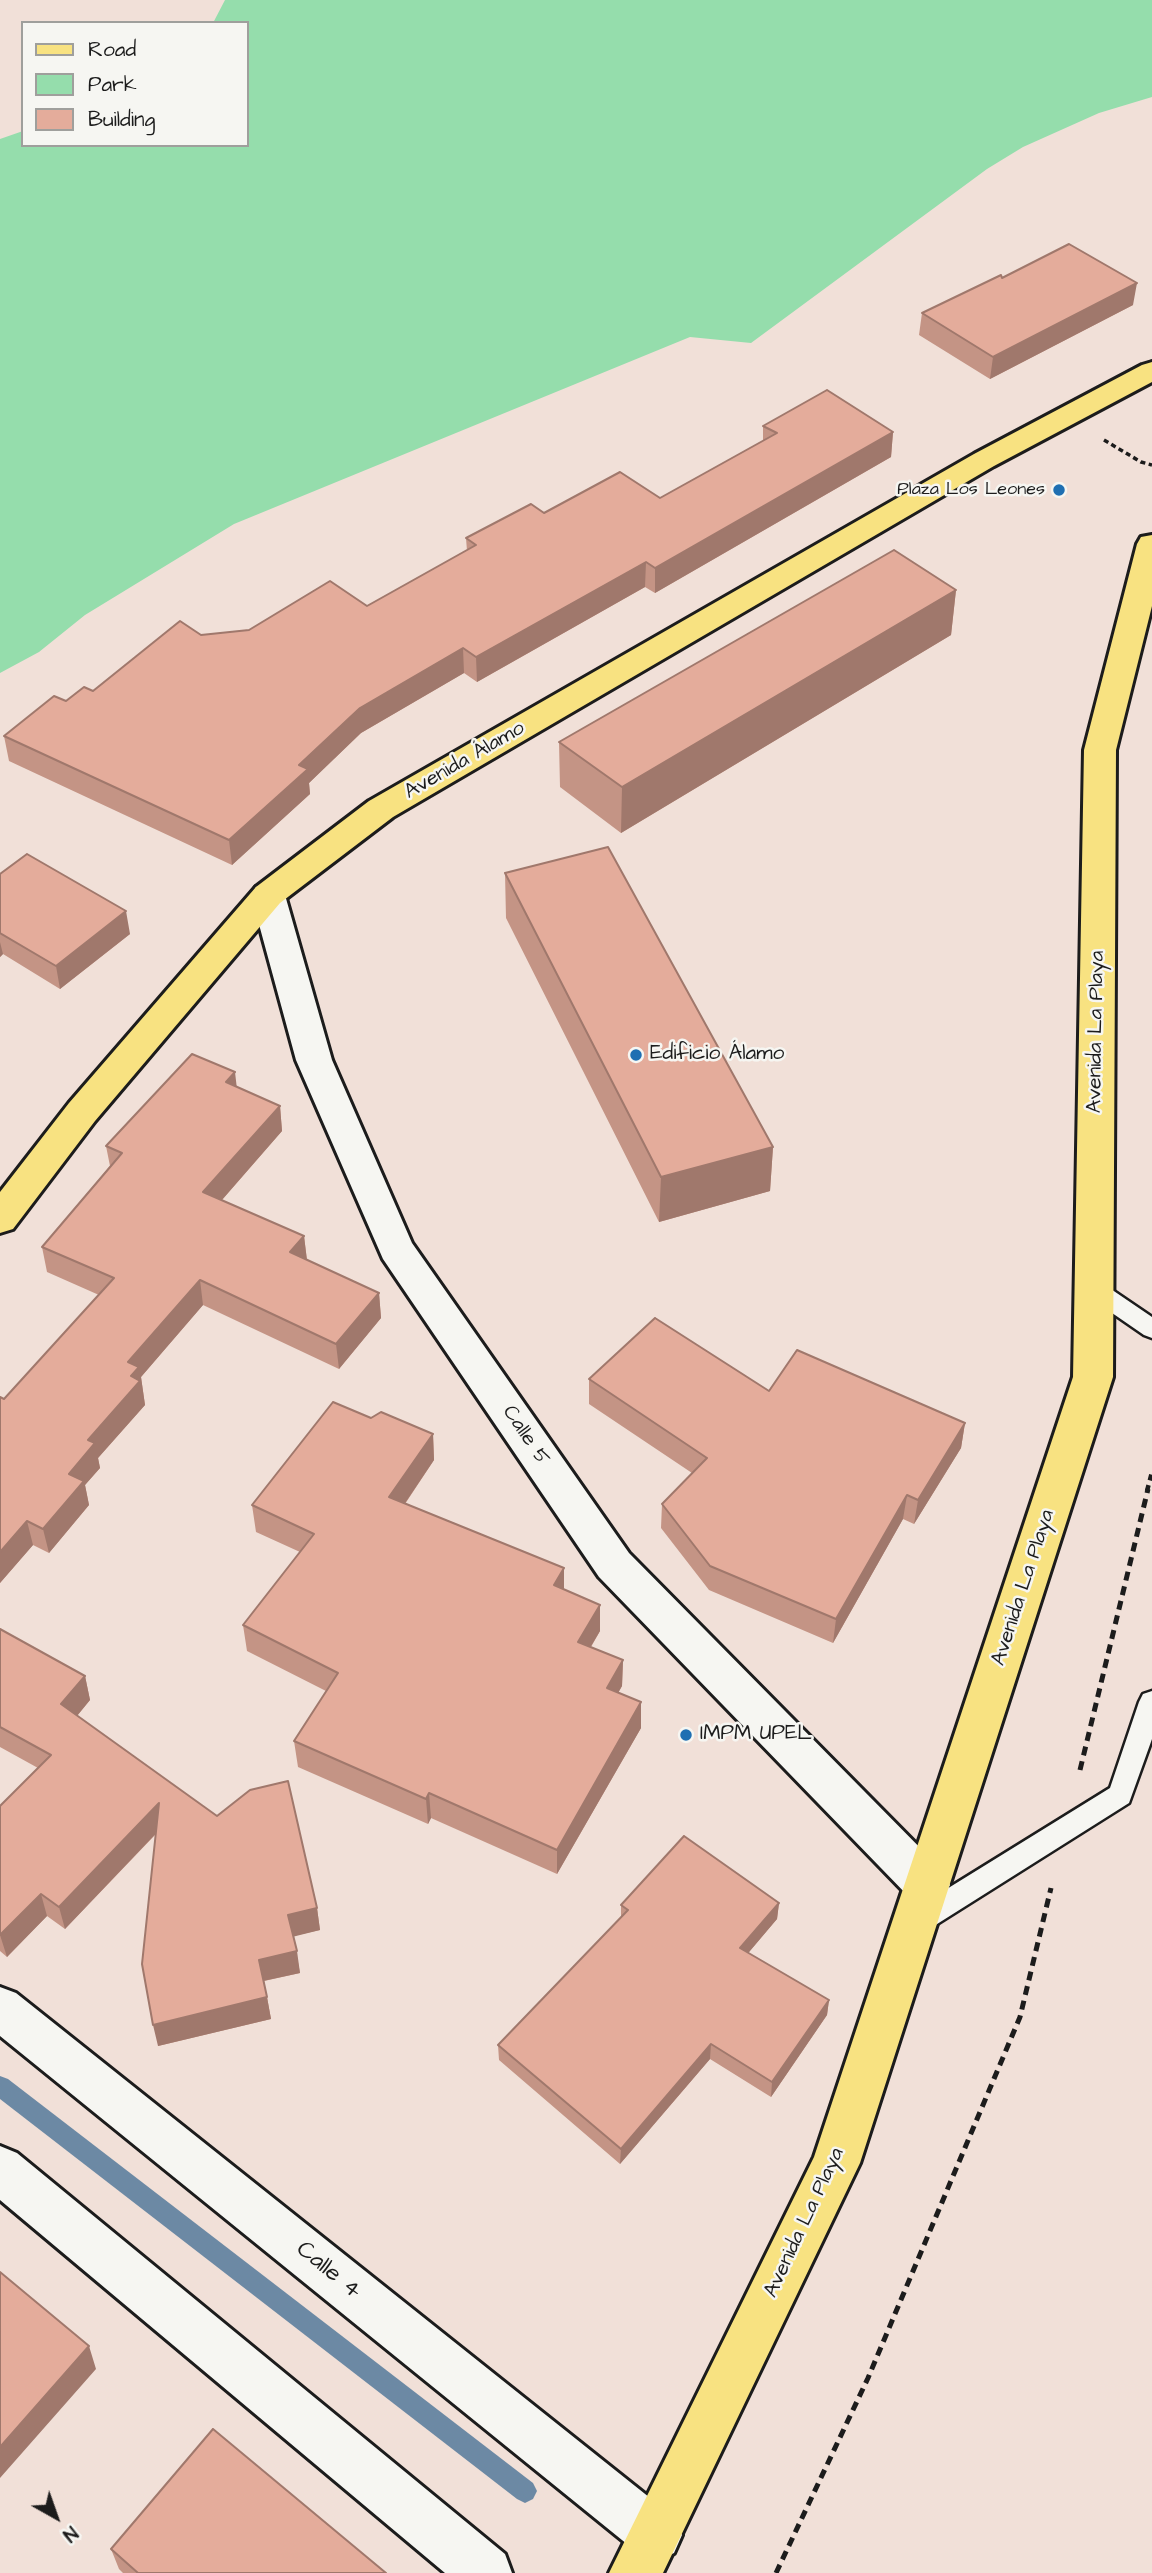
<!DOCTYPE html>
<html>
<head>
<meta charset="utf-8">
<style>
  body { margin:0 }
  #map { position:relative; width:1152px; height:2573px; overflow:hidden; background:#f1e0d8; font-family:"Architects Daughter",sans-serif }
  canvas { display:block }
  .legend { position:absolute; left:21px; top:21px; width:228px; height:126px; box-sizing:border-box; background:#f6f6f2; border:2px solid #9f9f9c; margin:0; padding:9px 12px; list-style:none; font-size:21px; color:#1c1c1c }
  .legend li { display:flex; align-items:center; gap:14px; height:35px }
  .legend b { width:35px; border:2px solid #9f9f9c }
  .north { position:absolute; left:21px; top:2482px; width:70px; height:70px; -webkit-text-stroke:5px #f6f6f2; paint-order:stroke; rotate:140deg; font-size:19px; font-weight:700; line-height:28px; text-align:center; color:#1c1c1c }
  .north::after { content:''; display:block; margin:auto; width:24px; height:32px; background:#1c1c1c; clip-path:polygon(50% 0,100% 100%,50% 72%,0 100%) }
</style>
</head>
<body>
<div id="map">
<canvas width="1152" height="2573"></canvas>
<ul class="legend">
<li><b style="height:9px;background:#f8e281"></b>Road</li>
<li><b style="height:19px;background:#95ddac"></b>Park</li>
<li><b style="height:19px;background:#e4ac9b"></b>Building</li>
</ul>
<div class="north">N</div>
</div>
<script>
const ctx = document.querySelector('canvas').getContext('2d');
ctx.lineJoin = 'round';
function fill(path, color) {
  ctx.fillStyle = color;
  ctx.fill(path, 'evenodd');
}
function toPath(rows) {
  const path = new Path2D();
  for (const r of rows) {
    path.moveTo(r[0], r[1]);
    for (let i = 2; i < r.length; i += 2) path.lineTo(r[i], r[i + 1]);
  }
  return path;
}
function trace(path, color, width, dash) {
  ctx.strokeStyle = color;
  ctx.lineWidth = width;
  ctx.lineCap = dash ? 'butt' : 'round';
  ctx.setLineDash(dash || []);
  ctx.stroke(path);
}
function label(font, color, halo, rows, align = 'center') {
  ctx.font = font + ' "Architects Daughter",sans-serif';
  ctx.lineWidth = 5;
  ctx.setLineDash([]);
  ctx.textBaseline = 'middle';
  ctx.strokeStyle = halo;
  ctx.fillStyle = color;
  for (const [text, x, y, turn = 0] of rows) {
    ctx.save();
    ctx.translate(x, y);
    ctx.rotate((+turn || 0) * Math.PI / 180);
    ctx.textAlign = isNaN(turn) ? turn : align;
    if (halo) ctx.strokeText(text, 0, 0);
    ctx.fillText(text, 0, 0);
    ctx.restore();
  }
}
fill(toPath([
  [225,0,1152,0,1152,97,1099,113,1023,147,987,169,751,343,690,337,234,524,85,615,39,652,0,673,0,139,23,131,23,145,247,145,247,23,213,23]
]), '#95ddac');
fill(toPath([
  [0,2076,8,2079,533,2483,537,2491,533,2499,525,2503,517,2499,0,2099,0,2076]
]), '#6c89a4');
const lane = toPath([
  [1094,1280,1102,1283,1152,1317,1152,1338,1144,1335,1086,1295,1083,1289,1086,1283,1094,1280],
  [1152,1691,1152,1739,1129,1803,926,1931,917,1934,908,1931,904,1922,908,1913,1110,1788,1139,1702,1143,1694,1152,1691]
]);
const street = toPath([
  [268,883,280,887,285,895,332,1060,412,1243,629,1553,943,1871,950,1885,943,1899,927,1905,911,1899,599,1577,383,1259,296,1060,251,895,256,887,268,883],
  [0,1987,16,1993,674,2517,682,2535,674,2553,656,2561,638,2553,0,2036,0,1987],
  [0,2146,17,2153,505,2554,512,2573,445,2573,0,2200,0,2146]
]);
const primary = toPath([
  [1152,362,1152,382,994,466,393,817,280,903,95,1121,13,1229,0,1233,0,1192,69,1103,256,887,369,801,974,454,1142,365,1152,362],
  [1152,535,1152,606,1116,750,1113,1377,860,2163,663,2573,609,2573,814,2157,1073,1377,1084,750,1137,544,1141,537,1152,535]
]);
trace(lane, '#1c1c1c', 5);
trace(street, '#1c1c1c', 6);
trace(primary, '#1c1c1c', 6);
trace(toPath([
  [1104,440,1141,462,1152,465]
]), '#1c1c1c', 3.5, [5, 3.5]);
trace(toPath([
  [1147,1491,1152,1472]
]), '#1c1c1c', 4.5, [6, 5]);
trace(toPath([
  [1080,1770,1148,1489],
  [776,2573,868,2378,1020,2017,1051,1888]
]), '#1c1c1c', 5, [9, 6]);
fill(lane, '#f6f6f2');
fill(street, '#f6f6f2');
fill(primary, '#f8e281');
fill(toPath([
  [1002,278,1133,305,990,379,919,335,922,313],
  [763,426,893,432,891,457,655,593,645,587,477,682,464,673,361,733,309,783,310,794,232,865,9,761,4,736,66,701,93,691,201,635,249,630,367,606,467,551,466,538,544,513,660,498,763,441],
  [956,590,951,635,621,833,560,787,559,742],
  [505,873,773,1147,770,1191,659,1222,506,918],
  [0,874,130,934,60,989,3,954,0,957],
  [237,1087,280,1106,282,1131,222,1200,304,1236,307,1260,379,1293,381,1318,339,1369,203,1305,141,1377,145,1405,98,1458,100,1468,85,1485,89,1505,49,1553,33,1545,0,1583,0,1397,4,1399,99,1295,47,1272,42,1247,110,1166,106,1146],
  [589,1379,769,1391,965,1423,961,1448,914,1524,903,1519,833,1643,709,1590,661,1528,662,1504,692,1473,589,1404],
  [371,1418,433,1434,434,1460,405,1504,564,1589,600,1605,600,1631,591,1647,623,1660,622,1686,618,1693,641,1702,641,1728,557,1874,431,1818,428,1824,298,1767,294,1741,326,1691,247,1651,243,1625,300,1552,256,1532,252,1505],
  [0,1629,85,1676,90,1700,77,1716,317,1908,320,1930,293,1936,300,1973,264,1981,271,2019,158,2046,156,1834,65,1929,47,1916,7,1957,0,1951,0,1806,38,1768,0,1747],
  [779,1903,777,1919,748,1953,829,2000,827,2015,771,2097,710,2059,620,2164,499,2060,498,2045,621,1918,621,1905],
  [111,2549,386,2573,123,2573,119,2569]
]), '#c49485');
fill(toPath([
  [1137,283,1133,305,990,379,993,357],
  [893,432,891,457,655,593,655,568],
  [646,562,645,587,477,682,476,657],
  [956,590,951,635,621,833,622,787],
  [463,648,464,673,361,733,309,783,310,794,232,865,229,840,299,765,360,708],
  [126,911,130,934,60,989,56,966],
  [0,942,3,954,0,957],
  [235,1072,238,1098,226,1082],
  [280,1106,282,1131,207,1217,203,1192],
  [773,1147,770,1191,659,1222,661,1177],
  [304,1236,307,1261,290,1252],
  [200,1280,203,1305,141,1377,145,1405,98,1458,100,1468,85,1485,89,1505,49,1553,43,1529,69,1474,128,1362],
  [379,1293,381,1318,339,1369,336,1344],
  [965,1423,961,1448,914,1524,918,1500],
  [433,1434,434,1460,391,1524,389,1497],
  [907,1495,903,1519,833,1643,836,1619],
  [27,1521,33,1545,0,1583,0,1552],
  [564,1568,564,1595,554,1585],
  [600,1605,600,1631,578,1668,578,1642],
  [623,1660,622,1686,606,1714,607,1688],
  [85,1676,90,1700,67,1728,61,1704],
  [641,1702,641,1728,557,1874,557,1850],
  [429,1793,431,1818,428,1824,426,1799],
  [159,1803,164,1825,65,1929,59,1907],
  [41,1894,47,1916,7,1957,0,1935],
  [779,1903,777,1919,739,1964,740,1948],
  [317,1908,320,1930,292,1937,288,1915],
  [297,1951,300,1973,263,1981,259,1960],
  [267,1997,271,2019,158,2046,153,2025],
  [829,2000,827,2015,771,2097,772,2082],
  [711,2044,710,2059,620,2164,621,2149],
  [89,2346,96,2369,0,2478,0,2447]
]), '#a0786c');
const building = toPath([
  [1069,244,1137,283,993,357,922,313,1001,275,1002,278,1069,244],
  [827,390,893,432,655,568,646,562,476,657,463,648,360,708,299,765,308,769,229,840,4,736,54,696,66,701,84,687,93,691,180,621,201,635,249,630,330,581,367,606,476,545,466,538,531,504,544,513,620,472,660,498,777,433,763,426,827,390],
  [894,550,956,590,622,787,559,742,894,550],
  [608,847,773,1147,661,1177,505,873,608,847],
  [27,854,126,911,56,966,0,933,0,874,27,854],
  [192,1054,235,1072,226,1082,280,1106,203,1192,304,1236,290,1252,379,1293,336,1344,200,1280,128,1362,139,1367,131,1376,140,1381,88,1440,95,1443,69,1474,84,1481,43,1529,27,1521,0,1552,0,1397,4,1399,114,1278,42,1247,122,1153,106,1146,192,1054],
  [655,1318,769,1391,797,1350,965,1423,918,1500,907,1495,836,1619,710,1566,662,1504,707,1458,589,1379,655,1318],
  [333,1402,371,1418,381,1412,433,1434,389,1497,564,1568,554,1585,600,1605,578,1642,623,1660,607,1688,641,1702,557,1850,429,1793,426,1799,294,1741,338,1673,243,1625,314,1534,252,1505,333,1402],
  [0,1629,85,1676,61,1704,217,1816,250,1790,288,1781,317,1908,288,1915,297,1951,259,1960,267,1997,153,2025,142,1964,159,1803,59,1907,41,1894,0,1935,0,1806,51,1755,0,1727,0,1629],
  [684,1836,779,1903,740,1948,829,2000,772,2082,711,2044,621,2149,498,2045,628,1910,621,1905,684,1836],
  [0,2272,89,2346,0,2447,0,2272],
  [213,2429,386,2573,138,2573,111,2549,213,2429]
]);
fill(building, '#e4ac9b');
trace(building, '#a0786c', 2);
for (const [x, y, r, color] of [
  [1059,490,7,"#1f6fb2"],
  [636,1055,7,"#1f6fb2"],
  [686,1735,7,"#1f6fb2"]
]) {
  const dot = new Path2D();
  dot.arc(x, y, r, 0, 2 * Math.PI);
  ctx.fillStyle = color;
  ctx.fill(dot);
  trace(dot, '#f6f6f2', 2.5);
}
label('18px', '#1c1c1c', '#f6f6f2', [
  ["Plaza Los Leones",1045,490]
], 'right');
label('21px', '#1c1c1c', '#f6f6f2', [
  ["Avenida Álamo",465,761,-30],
  ["Avenida La Playa",1097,1032,-89],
  ["Calle 5",525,1436,56],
  ["Avenida La Playa",1024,1588,-72],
  ["Avenida La Playa",805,2223,-65]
]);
label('21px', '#1c1c1c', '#f6f6f2', [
  ["Edificio Álamo",650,1055],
  ["IMPM UPEL",700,1735]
], 'left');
label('24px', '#1c1c1c', '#f6f6f2', [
  ["Calle 4",328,2271,39]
]);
</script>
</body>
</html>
